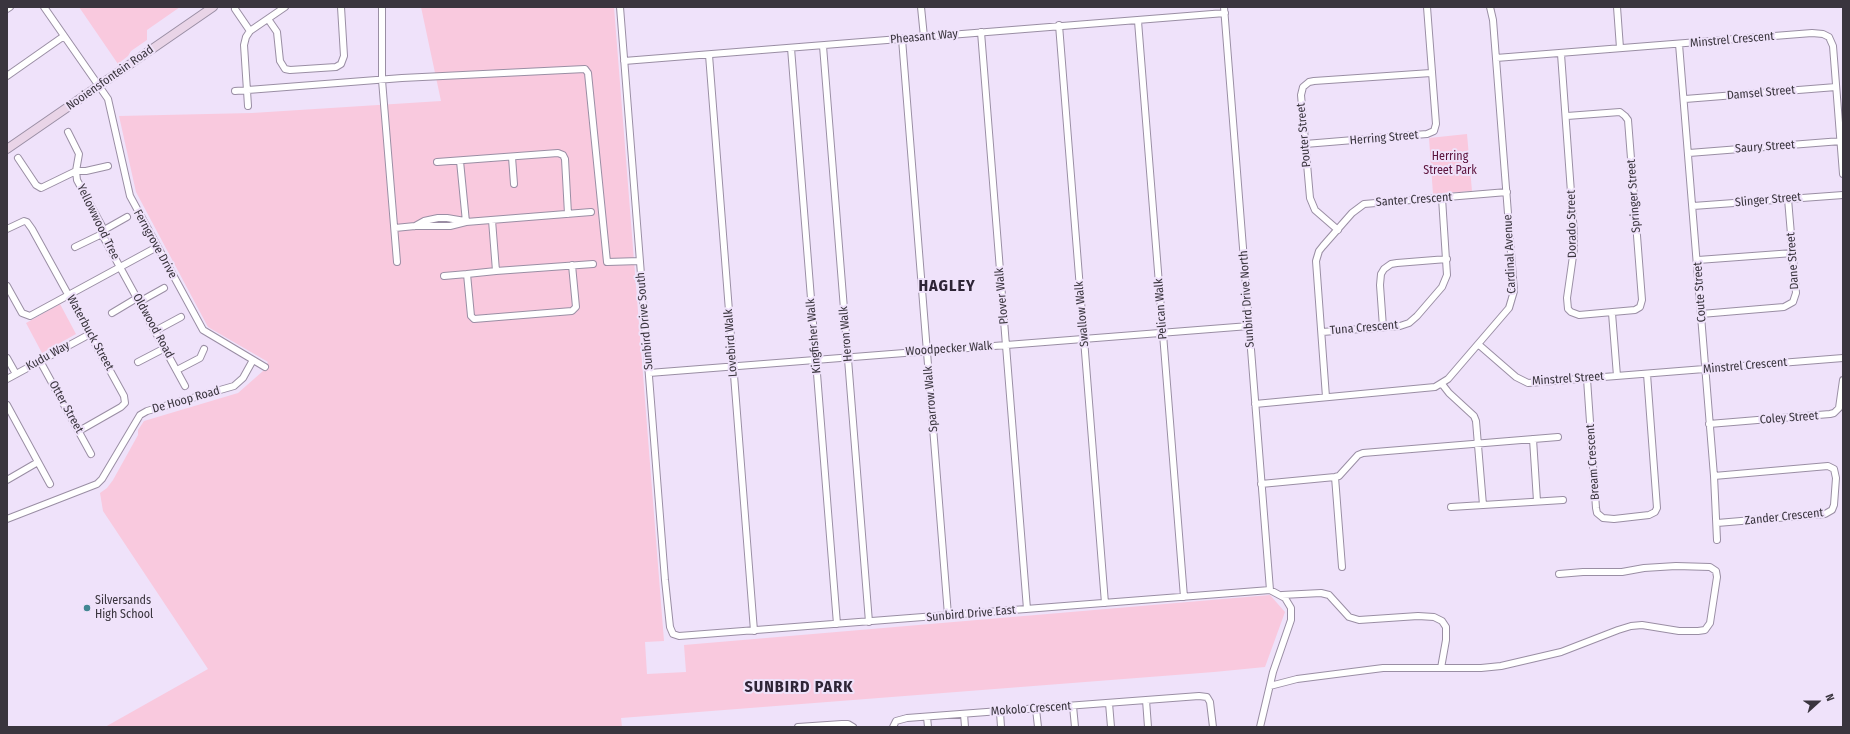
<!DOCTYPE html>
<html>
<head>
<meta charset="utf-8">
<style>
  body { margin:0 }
  #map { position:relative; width:1850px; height:734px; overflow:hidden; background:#efe2fa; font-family:"Fira Sans Condensed",sans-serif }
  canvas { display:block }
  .frame { position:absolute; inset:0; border:8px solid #3a353e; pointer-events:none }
  .north { position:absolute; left:1798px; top:682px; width:40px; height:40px; -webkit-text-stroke:3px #efe2fa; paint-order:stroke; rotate:69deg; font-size:11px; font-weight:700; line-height:16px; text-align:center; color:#3a353e }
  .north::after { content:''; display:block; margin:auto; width:14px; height:18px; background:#3a353e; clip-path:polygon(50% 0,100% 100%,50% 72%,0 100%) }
</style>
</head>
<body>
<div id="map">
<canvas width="1850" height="734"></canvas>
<div class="frame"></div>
<div class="north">N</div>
</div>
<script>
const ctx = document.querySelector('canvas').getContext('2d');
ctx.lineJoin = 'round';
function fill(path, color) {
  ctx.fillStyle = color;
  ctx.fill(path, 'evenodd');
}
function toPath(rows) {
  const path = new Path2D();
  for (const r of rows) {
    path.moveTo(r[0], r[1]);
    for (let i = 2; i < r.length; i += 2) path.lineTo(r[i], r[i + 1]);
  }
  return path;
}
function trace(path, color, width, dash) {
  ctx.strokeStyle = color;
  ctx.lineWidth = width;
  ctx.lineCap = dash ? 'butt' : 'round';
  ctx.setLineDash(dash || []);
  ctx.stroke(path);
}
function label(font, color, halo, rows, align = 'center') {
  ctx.font = font + ' "Fira Sans Condensed",sans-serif';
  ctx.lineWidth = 4;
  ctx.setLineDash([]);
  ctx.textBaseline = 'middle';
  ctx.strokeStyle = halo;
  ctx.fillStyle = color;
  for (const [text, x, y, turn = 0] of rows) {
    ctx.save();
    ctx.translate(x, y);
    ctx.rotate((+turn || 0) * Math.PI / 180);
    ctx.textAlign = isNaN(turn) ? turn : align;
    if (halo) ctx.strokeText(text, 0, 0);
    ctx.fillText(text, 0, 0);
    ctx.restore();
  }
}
fill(toPath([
  [79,7,180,7,147,30,147,40,131,51,128,56,118,64],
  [421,7,614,7,664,641,645,642,647,674,686,672,684,645,1270,595,1285,612,1265,667,1214,672,621,718,622,727,105,727,208,669,103,511,100,493,107,488,113,480,138,435,138,430,144,421,238,393,263,371,268,362,208,327,136,192,119,116,252,113,441,101],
  [1467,134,1472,191,1433,194,1429,138],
  [60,304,76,334,42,353,26,323]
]), '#f9c9de');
const street = toPath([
  [44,7,108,99,130,196,203,330,265,367],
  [382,7,382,80,397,262],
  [620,7,665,580,670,627,673,634,679,636,1270,590,1285,598,1291,608,1291,620,1273,672,1260,727],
  [921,7,924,37],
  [1224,7,1270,590],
  [1617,7,1620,48],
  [7,9,10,7],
  [235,9,250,31],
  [268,19,277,32,280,61,285,69,290,70,336,67,341,64,344,56,341,7],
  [1138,21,1184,597],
  [1059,25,1105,603],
  [981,32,1027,609],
  [902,39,948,615],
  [1679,44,1714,476,1717,540],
  [823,46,869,622],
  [791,48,837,624],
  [1561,54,1574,234,1574,249,1567,298,1568,309,1571,312,1579,315,1635,310,1640,307,1642,300,1628,120,1625,116,1620,112,1567,116],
  [709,55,754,631],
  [1496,58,1812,33,1823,34,1829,37,1833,46,1843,174],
  [624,61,1225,13],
  [7,76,64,36],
  [235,91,402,78,585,69,588,73,607,262,640,261],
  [1685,99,1836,87],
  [248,106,244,45,246,37,250,31,285,7],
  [68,132,79,154,76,171,77,180,104,230,104,238,185,386],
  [1305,144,1427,134,1434,131,1436,124,1427,7],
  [1689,153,1841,141],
  [512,157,514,184],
  [18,158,36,185,41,188,76,171,86,171,108,166],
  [460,161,466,222,591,212],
  [437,162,558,153,563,155,565,159,568,214],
  [1693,206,1843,195],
  [492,220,496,271,467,274,471,316,474,319,572,311,576,307,572,265],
  [415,226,424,221,438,218,447,218,465,221],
  [395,228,415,226,450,226,466,222],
  [7,229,24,221,27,222,32,229,124,396,125,403,121,407,79,431],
  [104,230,127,217],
  [1338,230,1315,210,1310,198,1301,95,1303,87,1309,82,1314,81,1431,73],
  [75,247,104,233],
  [1698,260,1793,253],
  [496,271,593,264],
  [444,276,467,274],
  [7,286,22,313,30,316,157,247],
  [139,302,164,288],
  [112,313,137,298],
  [1612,313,1617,376],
  [1701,314,1784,307,1793,302,1796,293,1788,199],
  [1383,327,1380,285,1381,274,1384,269,1391,264,1397,263,1447,259],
  [155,331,181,317],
  [1322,332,1400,326,1409,323,1417,316,1442,287,1447,275,1442,198],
  [1478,344,1516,377,1528,383,1843,358],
  [7,358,16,374],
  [40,361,91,454],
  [138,362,165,348],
  [177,370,200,358,204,349],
  [649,373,1249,326],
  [7,379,90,334],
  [1587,379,1596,508,1597,513,1603,518,1614,519,1649,515,1655,512,1657,508,1647,374],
  [1442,384,1449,393,1474,416,1476,421,1483,505],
  [1326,397,1316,261,1319,251,1323,246,1352,213,1364,204,1507,192],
  [1255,404,1435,387,1448,379,1509,308,1514,291,1493,20,1490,7],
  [7,405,50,484],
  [1709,424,1830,414,1834,413,1839,408,1843,380],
  [1533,439,1537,501],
  [1714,476,1828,466,1834,469,1836,478,1834,505,1832,510,1825,514,1717,523],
  [1335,477,1342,567],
  [7,480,38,462],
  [1261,484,1335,477,1339,476,1358,455,1363,453,1558,437],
  [1451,507,1563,500],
  [7,519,97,484,102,479,140,415,147,411,234,386,243,378,253,360],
  [1441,668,1481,668,1501,666,1561,652,1618,630,1631,626,1642,625,1679,631,1698,631,1705,630,1710,623,1717,577,1716,571,1710,567,1676,566,1644,568,1622,572,1583,572,1559,574],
  [1270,686,1297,679,1383,668,1441,668,1446,640,1446,627,1442,621,1434,617,1418,616,1359,620,1349,617,1329,595,1321,593,1282,595],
  [1146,700,1148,727],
  [1109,703,1111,727],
  [1073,706,1075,727],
  [1036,709,1038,727],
  [1000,712,1001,727],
  [964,714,965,727],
  [927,717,928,727],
  [798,727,842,724,848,724,853,727],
  [893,727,896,721,907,718,1199,696,1207,697,1210,702,1213,727]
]);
const secondary = toPath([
  [7,149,213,7]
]);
trace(street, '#9a8ea4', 8);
trace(secondary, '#9a8ea4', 10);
trace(street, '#fff', 6);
trace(secondary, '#e9d4e7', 8);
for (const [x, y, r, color] of [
  [87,608,4,"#418692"]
]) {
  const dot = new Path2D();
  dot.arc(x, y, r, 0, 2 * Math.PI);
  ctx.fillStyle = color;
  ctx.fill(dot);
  trace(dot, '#efe2fa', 1.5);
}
label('12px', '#3a353e', '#efe2fa', [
  ["Pheasant Way",924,37,-5],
  ["Minstrel Crescent",1732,40,-5],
  ["Nooiensfontein Road",110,78,-35],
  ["Damsel Street",1761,93,-5],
  ["Pouter Street",1304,135,-95],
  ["Herring Street",1384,138,-5],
  ["Saury Street",1765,147,-4],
  ["Springer Street",1634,196,-94],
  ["Santer Crescent",1414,200,-4],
  ["Slinger Street",1768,200,-5],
  ["Yellowwood Tree",98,222,64],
  ["Dorado Street",1572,224,-91],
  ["Ferngrove Drive",155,244,61],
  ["Cardinal Avenue",1510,254,-93],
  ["Dane Street",1793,261,-94],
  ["Coute Street",1700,292,-94],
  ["Plover Walk",1002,296,-95],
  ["Sunbird Drive North",1247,299,-94],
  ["Pelican Walk",1161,309,-94],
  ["Swallow Walk",1082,314,-95],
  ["Sunbird Drive South",645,321,-95],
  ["Oldwood Road",153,326,61],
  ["Tuna Crescent",1364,328,-5],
  ["Waterbuck Street",90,333,61],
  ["Heron Walk",846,334,-95],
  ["Kingfisher Walk",814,336,-95],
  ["Lovebird Walk",731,343,-94],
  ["Woodpecker Walk",949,349,-4],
  ["Kudu Way",48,356,-29],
  ["Minstrel Crescent",1745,366,-5],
  ["Minstrel Street",1568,379,-4],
  ["Sparrow Walk",931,399,-95],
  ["De Hoop Road",186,400,-16],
  ["Otter Street",66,407,61],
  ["Coley Street",1789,418,-4],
  ["Bream Crescent",1593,462,-94],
  ["Zander Crescent",1784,517,-6],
  ["Sunbird Drive East",971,614,-5],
  ["Mokolo Crescent",1031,709,-4]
]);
label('12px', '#5c133c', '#efe2fa', [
  ["Herring",1450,157],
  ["Street Park",1450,171]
]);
label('12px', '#3a353e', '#efe2fa', [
  ["Silversands",95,601],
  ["High School",95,615]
], 'left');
ctx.letterSpacing = '1px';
label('bold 16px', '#2e2436', '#efe2fa', [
  ["HAGLEY",947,287],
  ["SUNBIRD PARK",799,688]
]);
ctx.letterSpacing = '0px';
</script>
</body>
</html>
